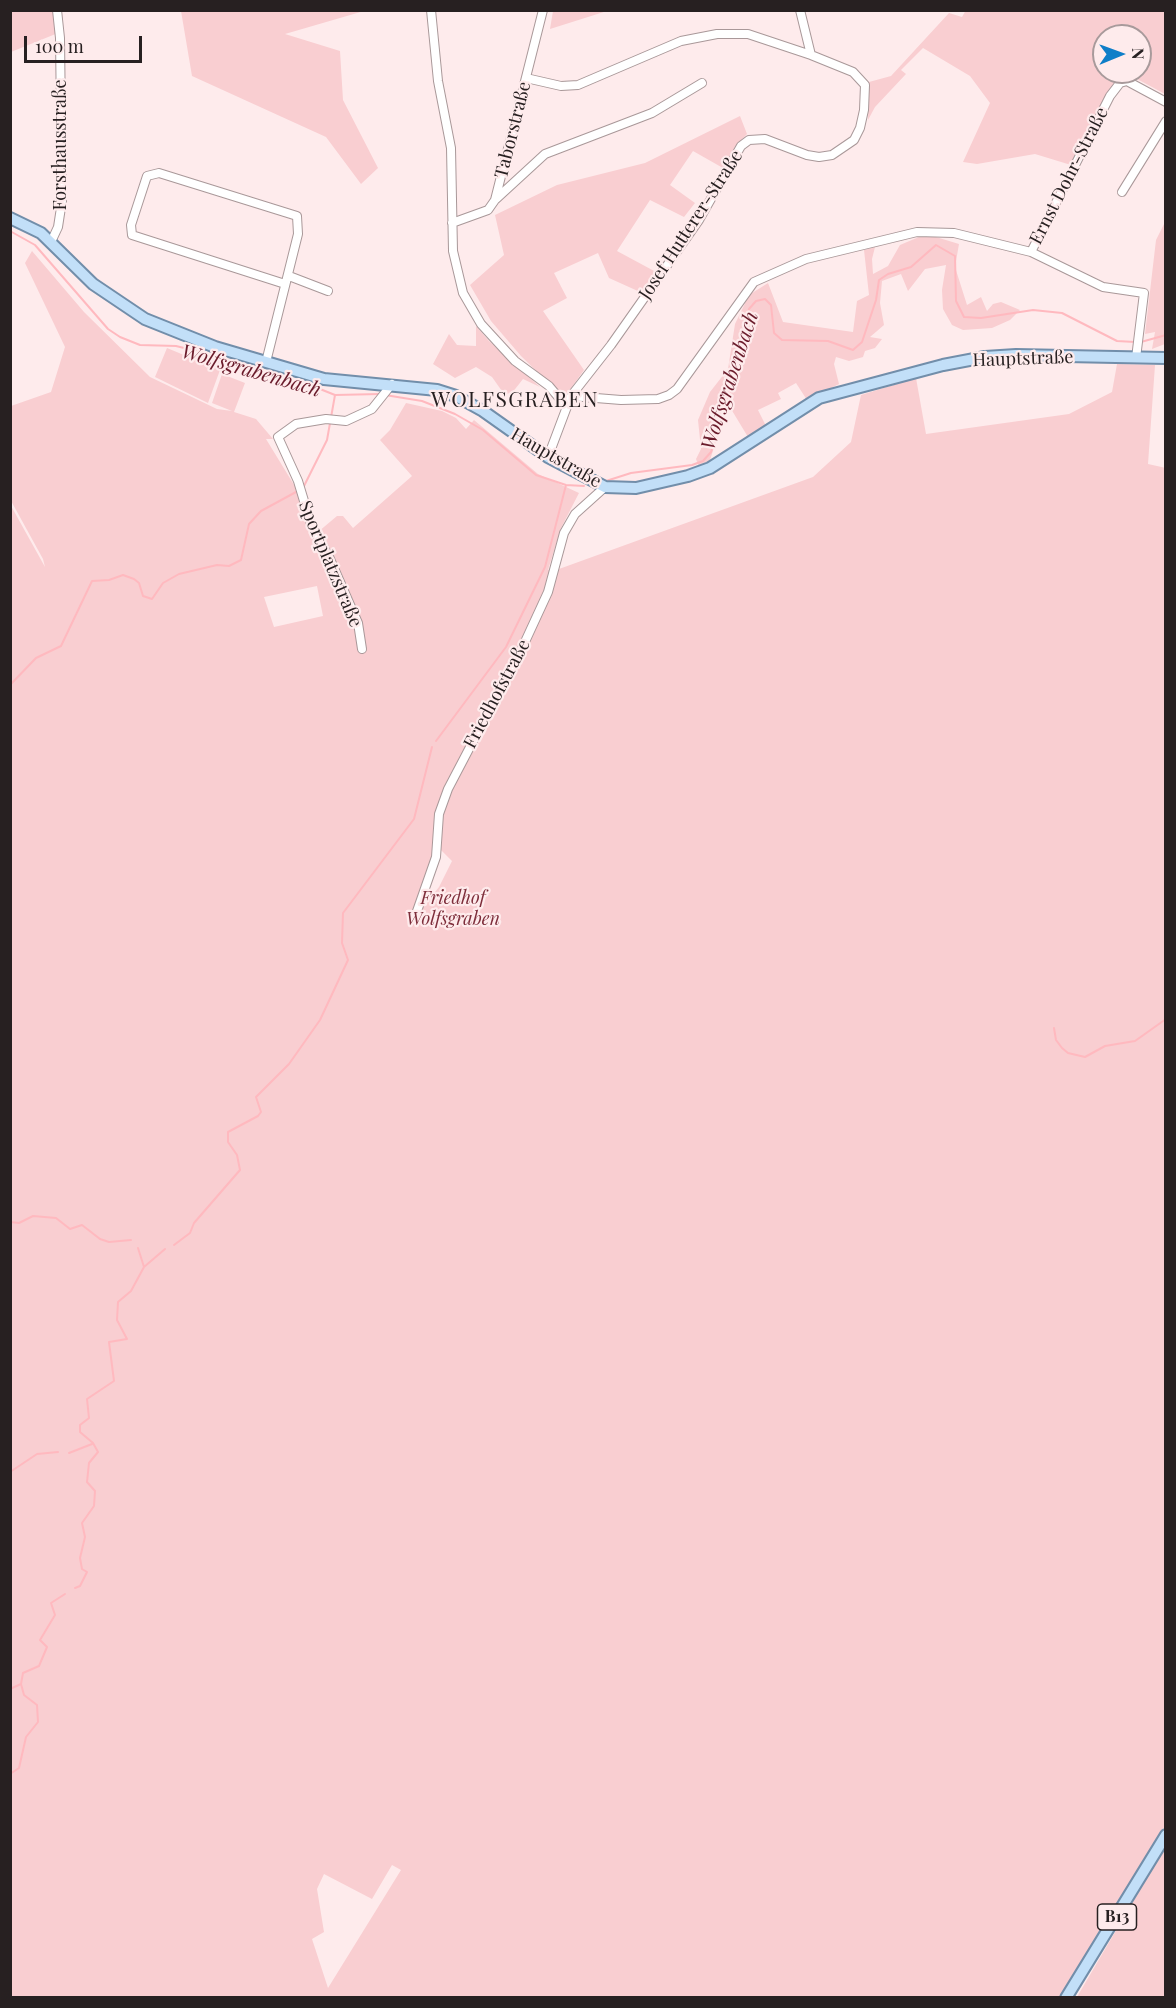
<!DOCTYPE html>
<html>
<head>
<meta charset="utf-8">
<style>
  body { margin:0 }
  #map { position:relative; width:1176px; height:2008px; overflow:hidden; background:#feebec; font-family:"Playfair Display",serif }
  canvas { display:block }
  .frame { position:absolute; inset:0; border:12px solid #272021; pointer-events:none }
  .north { position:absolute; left:1092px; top:24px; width:60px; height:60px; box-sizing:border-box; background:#feebec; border:2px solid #a89a9b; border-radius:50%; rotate:89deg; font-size:16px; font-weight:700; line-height:24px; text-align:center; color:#272021 }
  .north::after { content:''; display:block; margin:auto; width:21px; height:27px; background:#0f7ec8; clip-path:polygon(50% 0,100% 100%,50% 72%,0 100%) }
  .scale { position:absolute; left:24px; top:36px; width:118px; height:27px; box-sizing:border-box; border:3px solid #272021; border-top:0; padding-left:8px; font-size:18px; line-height:21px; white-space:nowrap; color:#272021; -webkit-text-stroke:4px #feebec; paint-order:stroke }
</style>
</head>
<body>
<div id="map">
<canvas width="1176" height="2008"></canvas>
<div class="frame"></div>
<div class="north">N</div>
<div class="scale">100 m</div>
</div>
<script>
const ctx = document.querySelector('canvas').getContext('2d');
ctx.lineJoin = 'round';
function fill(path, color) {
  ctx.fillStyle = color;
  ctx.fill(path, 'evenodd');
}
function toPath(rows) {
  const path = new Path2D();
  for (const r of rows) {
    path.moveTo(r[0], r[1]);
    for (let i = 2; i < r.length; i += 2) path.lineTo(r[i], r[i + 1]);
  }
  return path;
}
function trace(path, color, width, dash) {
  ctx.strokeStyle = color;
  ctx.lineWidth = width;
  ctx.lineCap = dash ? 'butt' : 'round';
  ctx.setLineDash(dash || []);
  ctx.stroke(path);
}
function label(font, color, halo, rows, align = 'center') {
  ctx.font = font + ' "Playfair Display",serif';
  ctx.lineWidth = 4.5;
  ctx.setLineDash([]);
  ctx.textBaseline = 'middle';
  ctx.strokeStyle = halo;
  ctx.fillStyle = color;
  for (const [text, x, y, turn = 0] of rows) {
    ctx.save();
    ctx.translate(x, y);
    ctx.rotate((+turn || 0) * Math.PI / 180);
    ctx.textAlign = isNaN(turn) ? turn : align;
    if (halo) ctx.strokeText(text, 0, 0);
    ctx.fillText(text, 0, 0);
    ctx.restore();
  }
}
fill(toPath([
  [966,10,1165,11,1165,94,1124,72,1116,79,1071,165,1035,154,977,164,963,162,990,103,970,76,923,48,901,70,906,74,875,107,868,120,869,82,891,76,949,13,962,17],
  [1104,36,1140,36,1140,72,1104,72],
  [11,11,62,11,63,31,11,52],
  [181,11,364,11,285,34,340,51,343,100,378,168,361,184,326,137,192,76],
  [553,11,553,10,607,11,550,29],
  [740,116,747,134,735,147,723,168,693,151,670,185,695,203,684,217,650,200,617,251,656,272,640,292,609,278,598,253,554,273,567,298,543,311,584,370,564,398,521,356,491,321,470,285,504,255,495,215,557,185,645,163],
  [1165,222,1165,344,1152,349,1155,332,1145,334,1156,240],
  [926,234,959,244,955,267,967,305,981,297,987,311,993,304,1001,302,1020,310,1010,320,992,328,963,330,952,325,943,309,942,290,946,265,925,269,908,291,901,274,882,281,880,303,884,325,870,337,882,339,875,348,865,351,863,357,849,361,836,357,834,364,839,384,807,400,796,383,778,393,781,399,758,410,766,426,748,437,728,404,710,460,699,467,696,459,701,449,698,420,710,392,728,369,735,324,749,295,768,283,783,322,853,332,857,301,869,295,864,250,875,247,872,259,873,274,888,266,900,245],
  [32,251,84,312,150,377,217,409,232,411,212,403,222,374,245,383,234,412,256,419,273,439,266,439,299,493,334,576,342,575,318,532,337,516,343,516,353,528,412,476,380,440,390,430,406,403,442,411,456,418,466,429,474,420,538,474,579,493,561,528,548,570,559,569,813,477,851,442,861,395,916,378,926,434,1069,414,1112,392,1117,364,1155,365,1148,464,1166,468,1165,1826,1061,1997,11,1997,10,504,45,567,43,559,10,499,11,406,51,392,65,347,25,263],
  [317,586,323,616,274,627,264,597],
  [441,850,452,861,439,887,423,907,421,898,436,856],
  [392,1865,401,1870,328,1988,312,1939,324,1932,317,1889,324,1874,372,1899],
  [476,326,489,341,540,387,523,379,512,393,504,394,492,377,476,367,455,378,433,364,449,334,457,345,476,346],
  [167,348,220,370,208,403,155,377],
  [1165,1847,1165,1997,1077,1997]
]), '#f9ced1');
trace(toPath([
  [10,231,35,245,108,329,120,337,140,345,176,346,196,351,225,364,310,385,335,395,380,394],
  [1141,342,1166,335],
  [385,395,422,401,455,414,483,430,536,475,566,485,584,486],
  [606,481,631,473,692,465,703,461,711,452,741,357,744,327,749,309,756,301,765,299,771,305,774,333,782,340,828,341,853,350,862,342,876,300,879,280,888,274,911,267,936,245,955,256,956,301,964,317,981,318,1033,310,1062,313,1117,341,1135,342],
  [304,486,327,440,335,395],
  [10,685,36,658,61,646,92,581,109,580,123,575,134,579,139,583,143,596,152,599,163,583,179,574,217,565,229,566,241,560,249,524,261,511,296,492],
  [436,741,506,647,545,567,566,485],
  [1054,1028,1056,1040,1062,1048,1068,1053,1085,1057,1105,1046,1135,1041,1166,1019],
  [10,1222,19,1223,33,1216,56,1218,70,1229,82,1225,100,1239,109,1242,131,1240],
  [174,1245,190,1233,194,1223,240,1170,237,1155,228,1142,228,1132,258,1116,261,1112,256,1097,289,1064,320,1020,348,960,342,943,343,913,414,819,432,747],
  [138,1248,144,1267],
  [69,1453,92,1444],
  [10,1472,37,1454,58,1452],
  [75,1588,80,1586,87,1572,82,1569,80,1558,85,1537,82,1523,94,1506,95,1491,87,1482,89,1463,98,1452,93,1443,80,1432,80,1425,89,1418,87,1399,114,1381,109,1342,127,1339,117,1320,118,1302,131,1291,144,1267,165,1249],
  [10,1689,21,1684],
  [10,1774,19,1768,26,1737,38,1722,37,1705,24,1695,21,1684,23,1673,39,1666,47,1647,40,1640,55,1615,51,1603,65,1594]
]), '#ffb9bf', 2);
const minor = toPath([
  [431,10,438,81,451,148,453,251,463,293,481,324,515,361,549,386,565,405],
  [526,78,561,86,578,85,681,41,717,34,748,34,811,55],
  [1122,192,1166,121],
  [496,199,545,154,652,113,702,83],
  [452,223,488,210,495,200,543,10],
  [51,242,58,227,62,201,60,38,57,10],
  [1031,252,1110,96,1120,83,1127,81,1166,102],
  [289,276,328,291],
  [266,362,298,234,297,216,159,173,147,176,131,225,132,235,285,284],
  [571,396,621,400,658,399,669,395,677,389,754,282,806,259,917,232,954,233,1031,252,1103,287,1144,293,1136,358],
  [548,457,571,396,611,345,699,220,741,146,749,140,765,139,807,155,819,157,832,155,854,140,860,128,864,110,865,85,853,72,811,55,800,10],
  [362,649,358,623,330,559,311,524,298,481,278,437,296,424,326,419,346,421,372,409,392,384],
  [416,914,436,857,439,814,448,789,524,644,548,592,564,533,575,514,605,487]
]);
const major = toPath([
  [10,218,41,233,93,284,145,319,215,347,324,379,437,390,456,396,483,411,548,457,605,487,636,488,688,476,710,468,819,398,943,365,985,357,1016,355,1166,358],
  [1066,1998,1166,1835]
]);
trace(minor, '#a99899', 10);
trace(major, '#728eaa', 14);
trace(minor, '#fff', 8);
trace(major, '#c2dff8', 10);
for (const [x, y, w] of [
  [1117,1917,39]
]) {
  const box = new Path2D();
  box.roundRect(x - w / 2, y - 13, w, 26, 4.5);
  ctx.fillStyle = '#feebec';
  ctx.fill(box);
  trace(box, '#272021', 1.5);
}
label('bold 16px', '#272021', null, [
  ["B13",1117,1917]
]);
label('18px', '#272021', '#feebec', [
  ["Taborstraße",513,130,-76],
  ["Forsthausstraße",60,145,-90],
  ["Ernst Dohr-Straße",1069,176,-63],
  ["Josef Hutterer-Straße",691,225,-57],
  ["Hauptstraße",1023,359,-2],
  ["Hauptstraße",556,458,30],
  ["Sportplatzstraße",330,564,67],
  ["Friedhofstraße",497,694,-62]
]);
label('italic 18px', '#7e2e3b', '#feebec', [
  ["Friedhof",453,898],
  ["Wolfsgraben",453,919]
]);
label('italic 20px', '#6a1b2b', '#feebec', [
  ["Wolfsgrabenbach",251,371,16],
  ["Wolfsgrabenbach",730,381,-72]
]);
ctx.letterSpacing = '1.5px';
label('21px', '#272021', '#feebec', [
  ["WOLFSGRABEN",515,400]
]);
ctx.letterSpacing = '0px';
</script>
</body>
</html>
